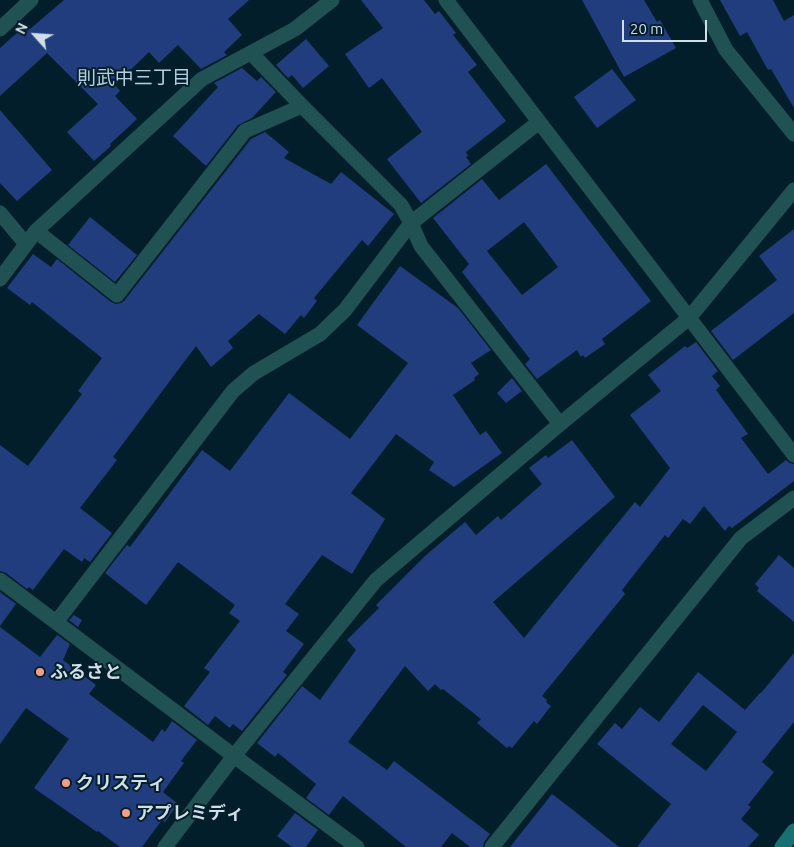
<!DOCTYPE html>
<html>
<head>
<meta charset="utf-8">
<style>
  body { margin:0 }
  #map { position:relative; width:794px; height:847px; overflow:hidden; background:#031e2b; font-family:Ubuntu,sans-serif }
  canvas { display:block }
  .north { position:absolute; left:10px; top:10px; width:50px; height:50px; -webkit-text-stroke:4px #031e2b; paint-order:stroke; rotate:296deg; font-size:14px; font-weight:700; line-height:20px; text-align:center; color:#cfdee7 }
  .north::after { content:''; display:block; margin:auto; width:18px; height:22px; background:#cfdee7; clip-path:polygon(50% 0,100% 100%,50% 72%,0 100%) }
  .scale { position:absolute; left:622px; top:20px; width:85px; height:22px; box-sizing:border-box; border:2px solid #cfdee7; border-top:0; padding-left:6px; font-size:15px; line-height:18px; white-space:nowrap; color:#cfdee7; -webkit-text-stroke:4px #031e2b; paint-order:stroke }
</style>
</head>
<body>
<div id="map">
<canvas width="794" height="847"></canvas>
<div class="north">N</div>
<div class="scale">20 m</div>
</div>
<script>
const ctx = document.querySelector('canvas').getContext('2d');
ctx.lineJoin = 'round';
function fill(path, color) {
  ctx.fillStyle = color;
  ctx.fill(path, 'evenodd');
}
function toPath(rows) {
  const path = new Path2D();
  for (const r of rows) {
    path.moveTo(r[0], r[1]);
    for (let i = 2; i < r.length; i += 2) path.lineTo(r[i], r[i + 1]);
  }
  return path;
}
function trace(path, color, width, dash) {
  ctx.strokeStyle = color;
  ctx.lineWidth = width;
  ctx.lineCap = dash ? 'butt' : 'round';
  ctx.setLineDash(dash || []);
  ctx.stroke(path);
}
function label(font, color, halo, rows, align = 'center') {
  ctx.font = font + ' Ubuntu,"Noto Sans JP",sans-serif';
  ctx.lineWidth = 4;
  ctx.setLineDash([]);
  ctx.textBaseline = 'middle';
  ctx.strokeStyle = halo;
  ctx.fillStyle = color;
  for (const [text, x, y, turn = 0] of rows) {
    ctx.save();
    ctx.translate(x, y);
    ctx.rotate((+turn || 0) * Math.PI / 180);
    ctx.textAlign = isNaN(turn) ? turn : align;
    if (halo) ctx.strokeText(text, 0, 0);
    ctx.fillText(text, 0, 0);
    ctx.restore();
  }
}
fill(toPath([
  [64,0,249,0,228,19,242,35,224,52,227,55,201,69,178,45,159,63,149,52,115,85,120,91,115,96,137,119,110,144,111,146,94,161,67,132,98,104,47,53,0,96,0,48,26,25,30,29],
  [361,0,424,0,435,14,439,11,456,33,453,35,477,65,468,72,506,121,466,152,468,156,466,157,471,164,421,203,387,159,422,132,382,78,369,88,345,54,383,28],
  [582,0,644,0,657,22,660,20,676,48,624,77],
  [720,0,773,0,784,21,794,15,794,108,771,69,768,70,747,32,740,36],
  [306,39,329,66,303,88,292,75,288,78,276,65],
  [242,68,257,81,261,77,276,92,252,118,238,125,206,166,173,136,218,87,214,83],
  [612,69,636,100,597,128,574,97],
  [0,110,52,170,17,201,0,183],
  [265,132,289,152,284,158,331,184,341,172,394,214,368,246,362,240,314,298,317,301,304,318,301,315,285,334,259,314,228,341,233,348,211,367,196,346,113,457,117,460,80,508,112,533,90,562,84,558,82,562,64,549,33,590,29,587,27,589,6,573,0,571,0,445,28,466,82,394,78,391,102,358,32,302,30,305,7,288,33,254,51,267,57,259,111,302,116,304,121,303,124,301,251,139],
  [546,164,651,301,602,339,605,344,585,358,583,355,581,357,577,350,537,379,525,364,530,359,462,272,469,264,433,218,482,179,499,200],
  [524,222,558,267,522,295,487,251],
  [90,217,137,255,115,282,68,245],
  [794,229,794,313,733,360,711,331,777,280,759,256],
  [400,266,458,308,491,350,471,363,479,374,474,378,475,380,453,395,480,435,486,431,502,453,454,487,429,470,434,462,396,434,351,493,385,519,352,574,322,555,285,604,299,614,286,631,304,644,283,672,287,675,242,731,233,724,230,728,215,716,208,725,184,706,210,672,204,668,240,621,229,613,235,605,178,562,146,605,105,573,127,545,130,547,202,450,230,471,289,393,350,439,408,363,357,325],
  [696,342,718,371,712,376,720,386,716,390,748,434,741,438,768,474,786,460,790,463,794,464,794,481,732,528,729,526,725,531,704,506,690,524,683,519,668,538,665,535,622,590,625,594,542,696,547,700,546,702,551,706,537,724,534,721,512,748,509,746,507,748,477,723,481,719,443,689,441,690,435,684,428,691,405,666,348,742,387,770,394,761,469,818,490,834,484,842,483,847,470,847,452,833,441,847,406,847,343,796,329,815,306,798,316,784,278,753,275,757,257,743,302,686,320,700,356,650,347,640,379,608,376,605,425,556,465,522,476,535,498,516,501,520,542,484,529,468,546,455,548,458,572,440,615,497,493,602,524,638,635,502,640,507,670,468,630,415,661,391,648,375,685,346,687,348],
  [512,378,522,391,506,403,497,393],
  [779,555,794,568,794,622,757,591,759,588,755,584],
  [0,592,16,604,0,626],
  [74,615,82,620,78,627,69,620],
  [0,627,40,657,57,635,70,644,63,660,96,685,89,694,153,742,162,729,165,732,172,721,197,740,181,761,184,763,163,792,178,804,165,822,162,820,142,847,120,847,98,831,97,832,34,788,69,739,26,708,0,744],
  [794,653,794,722,762,762,774,772,748,805,751,807,741,819,759,835,748,847,637,847,671,804,597,744,615,723,622,729,640,707,659,722,698,672,745,710,760,693,761,693],
  [703,705,737,732,706,771,671,744],
  [552,794,573,810,619,847,510,847],
  [295,813,318,830,306,847,292,847,277,836]
]), '#213d7e');
trace(toPath([
  [446,0,794,455],
  [700,0,726,50,794,134],
  [0,29,31,0],
  [251,53,302,106,401,205,411,223,539,122],
  [0,213,26,244],
  [36,231,117,295,245,131,302,106],
  [0,279,36,231,202,79,295,29,332,0],
  [0,580,234,756,357,847],
  [57,621,233,391,254,373,320,334,345,310,411,223,421,246,560,424],
  [165,847,234,756,376,580,560,424,689,318,794,190],
  [492,847,741,538,794,498]
]), '#215253', 15);
trace(toPath([
  [782,847,794,831]
]), '#177073', 15);
for (const [x, y, r, color] of [
  [40,672,5,"#f49e87"],
  [66,783,5,"#f49e87"],
  [126,813,5,"#f49e87"]
]) {
  const dot = new Path2D();
  dot.arc(x, y, r, 0, 2 * Math.PI);
  ctx.fillStyle = color;
  ctx.fill(dot);
  trace(dot, '#031e2b', 2);
}
label('bold 18px', '#cfdee7', '#031e2b', [
  ["ふるさと",50,672],
  ["クリスティ",76,783],
  ["アプレミディ",136,813]
], 'left');
label('19px', '#b0cfe0', '#031e2b', [
  ["則武中三丁目",134,78]
]);
</script>
</body>
</html>
